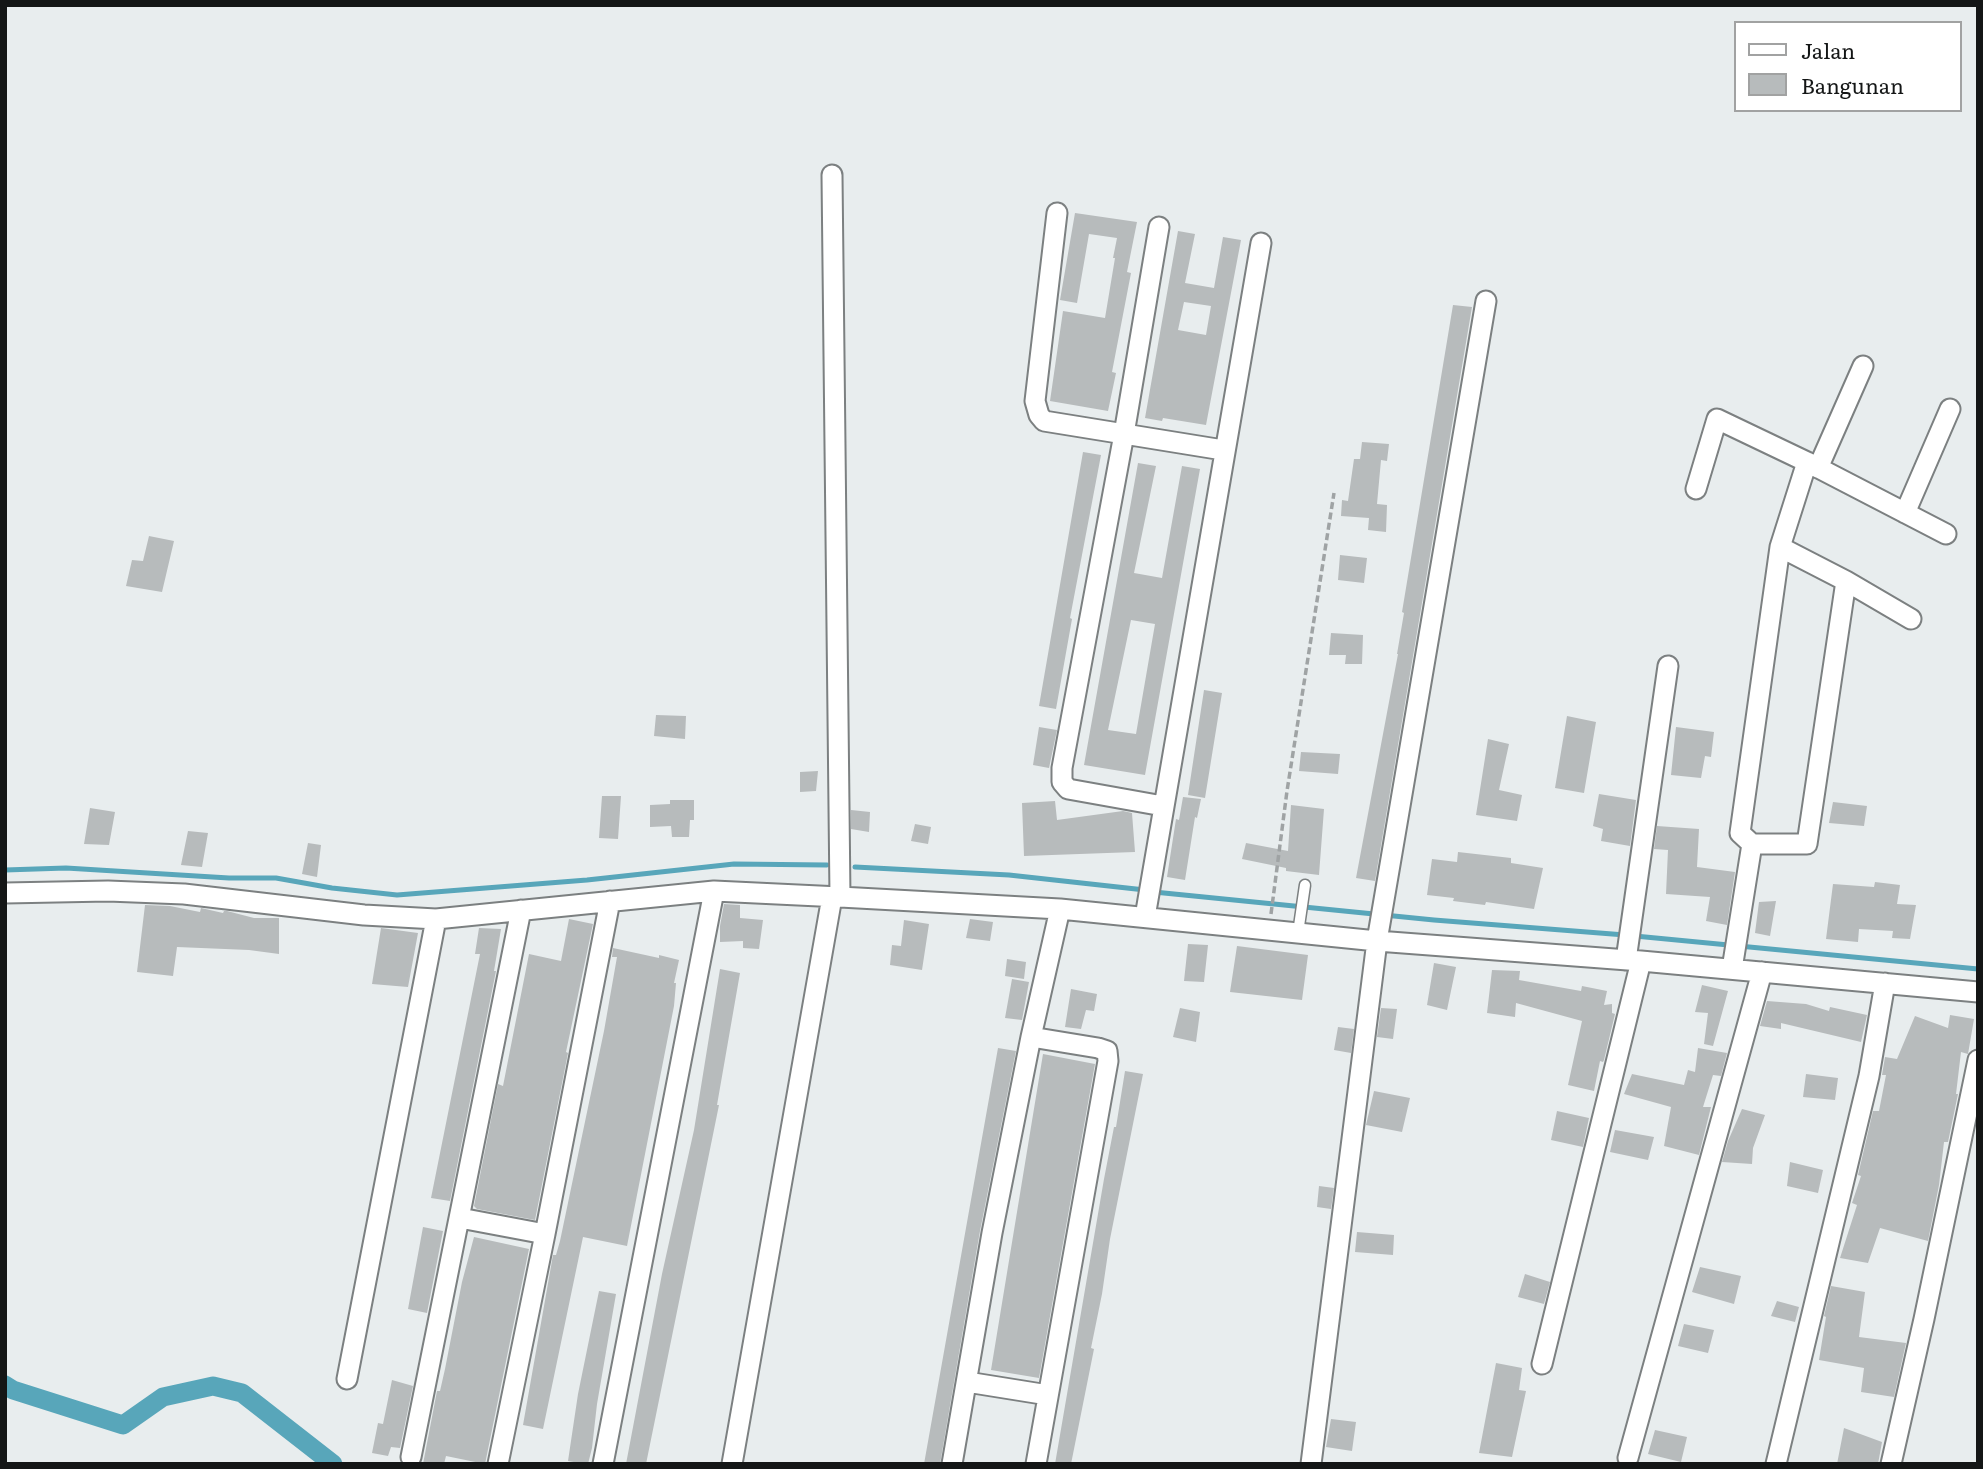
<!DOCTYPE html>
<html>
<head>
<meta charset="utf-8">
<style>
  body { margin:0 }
  #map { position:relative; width:1983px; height:1469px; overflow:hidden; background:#e8edee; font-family:Literata,serif }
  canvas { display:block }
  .frame { position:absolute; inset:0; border:7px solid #141616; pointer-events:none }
  .legend { position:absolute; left:1734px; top:21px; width:228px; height:91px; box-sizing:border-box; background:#fff; border:2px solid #a1a2a2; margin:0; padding:9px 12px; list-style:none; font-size:21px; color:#141616 }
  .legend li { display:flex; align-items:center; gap:14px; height:35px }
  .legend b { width:35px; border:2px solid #a1a2a2 }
</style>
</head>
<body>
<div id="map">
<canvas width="1983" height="1469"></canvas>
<div class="frame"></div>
<ul class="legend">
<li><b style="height:9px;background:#fff"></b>Jalan</li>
<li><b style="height:19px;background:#b7bbbc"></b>Bangunan</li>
</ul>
</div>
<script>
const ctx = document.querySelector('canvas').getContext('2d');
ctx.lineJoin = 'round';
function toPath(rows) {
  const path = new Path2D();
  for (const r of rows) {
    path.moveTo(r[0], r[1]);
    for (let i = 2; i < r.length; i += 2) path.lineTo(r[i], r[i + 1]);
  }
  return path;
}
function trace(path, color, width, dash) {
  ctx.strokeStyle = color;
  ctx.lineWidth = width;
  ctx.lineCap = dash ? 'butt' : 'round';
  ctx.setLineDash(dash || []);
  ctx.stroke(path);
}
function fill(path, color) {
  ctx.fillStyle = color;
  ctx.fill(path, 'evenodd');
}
trace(toPath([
  [855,867,1009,875,1145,890],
  [5,870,66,868,229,878,276,878,332,888,397,895,587,880,734,864,827,865],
  [1154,892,1434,920,1625,935],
  [1635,936,1978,969]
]), '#58a6ba', 5);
trace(toPath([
  [5,1385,13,1390,123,1425,163,1397,213,1386,242,1393,333,1464]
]), '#58a6ba', 19);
fill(toPath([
  [1075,213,1137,222,1127,272,1131,273,1112,372,1116,373,1108,411,1050,401,1063,311,1105,318,1115,258,1113,258,1117,238,1089,234,1077,303,1060,300],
  [1178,231,1195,234,1185,283,1214,288,1223,237,1241,240,1206,425,1163,418,1162,421,1145,418],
  [1184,302,1211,306,1206,335,1178,330],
  [1453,305,1472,307,1375,881,1356,878,1398,654,1397,654,1404,613,1402,612],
  [1362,442,1389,444,1387,461,1381,460,1377,504,1387,505,1386,532,1368,530,1369,518,1341,516,1342,500,1348,501,1354,459,1360,459],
  [1083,452,1101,455,1070,618,1072,619,1056,709,1039,706],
  [1138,463,1156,466,1134,573,1162,578,1182,466,1200,469,1145,775,1084,765],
  [1131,620,1155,624,1136,734,1108,730],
  [149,536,174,541,162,592,126,586,132,560,143,561],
  [1340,555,1367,558,1364,583,1338,580],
  [1331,633,1363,635,1362,664,1345,664,1346,655,1329,655],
  [1204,690,1222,693,1205,798,1188,795],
  [656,715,686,716,685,739,654,736],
  [1567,716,1596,722,1584,793,1555,788],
  [1039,727,1057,730,1049,768,1033,765],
  [1676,727,1714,732,1711,757,1705,756,1701,778,1671,775],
  [1488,739,1509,744,1499,790,1522,795,1517,821,1476,815],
  [1301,752,1340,754,1338,774,1299,771],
  [818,771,816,791,800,792,800,772],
  [1599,794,1636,800,1630,846,1601,841,1603,829,1593,826],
  [602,796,621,796,618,839,599,838],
  [1183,797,1201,799,1197,818,1195,817,1185,880,1167,877,1176,819,1179,820],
  [670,800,694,800,694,820,690,820,689,837,672,837,671,826,650,827,650,805,670,804],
  [1055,801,1057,820,1123,811,1132,813,1135,852,1024,856,1022,803],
  [1833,802,1867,806,1864,826,1829,823],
  [1291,805,1324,809,1319,875,1286,871,1286,868,1242,859,1246,843,1288,851],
  [90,808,115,812,109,845,84,844],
  [851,810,870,812,869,832,851,829],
  [915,824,931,827,928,844,911,841],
  [1657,826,1699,829,1697,867,1735,872,1727,925,1706,921,1710,897,1666,894,1668,850,1654,849],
  [188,831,208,833,202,867,181,865],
  [308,843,321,845,317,877,302,874],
  [1458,852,1511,858,1511,863,1543,868,1534,909,1486,902,1485,905,1453,901,1454,898,1427,895,1432,859,1457,862],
  [1875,882,1900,885,1897,904,1916,905,1910,939,1892,938,1893,931,1859,929,1858,942,1826,939,1833,884,1874,887],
  [1776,901,1770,936,1755,933,1759,902],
  [724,904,740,905,740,918,763,920,759,949,743,948,743,941,720,942,720,926],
  [145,905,170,906,200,912,201,908,223,913,224,911,227,911,254,918,279,918,279,954,249,950,177,947,173,976,137,972],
  [569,919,593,924,566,1052,568,1053,535,1220,477,1209,474,1206,498,1084,503,1086,529,954,561,961],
  [970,919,993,922,990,941,966,938],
  [904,920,929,924,922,970,890,965,892,945,901,946],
  [381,928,418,933,408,987,372,984],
  [479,928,501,929,494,971,496,971,450,1201,431,1198,480,954,475,954],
  [1188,944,1208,945,1204,982,1184,981],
  [1237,946,1308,955,1302,1000,1230,992],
  [613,948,659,958,659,955,679,960,674,983,676,983,674,1006,627,1246,583,1237,543,1429,523,1425,553,1255,556,1255,560,1241,604,1031,617,957,612,957],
  [1007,959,1026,962,1024,979,1005,976],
  [1434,963,1456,967,1447,1010,1427,1005],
  [720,969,740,973,717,1105,719,1105,646,1464,626,1464,662,1274,694,1130],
  [1492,970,1520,971,1519,980,1581,991,1582,986,1607,991,1604,1005,1612,1004,1612,1013,1615,1014,1604,1060,1603,1062,1600,1061,1594,1091,1568,1085,1582,1021,1516,1003,1515,1017,1487,1013],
  [1012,979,1029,982,1022,1020,1005,1018],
  [1702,985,1728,991,1713,1046,1704,1044,1708,1013,1695,1012],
  [1071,989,1097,994,1094,1011,1086,1010,1081,1029,1065,1027],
  [1767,1001,1806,1004,1829,1011,1830,1007,1867,1015,1861,1042,1781,1023,1781,1029,1760,1026],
  [1180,1008,1200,1012,1196,1042,1173,1037],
  [1381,1008,1397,1009,1393,1039,1377,1037],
  [1950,1015,1974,1019,1968,1054,1961,1052,1956,1094,1958,1094,1948,1142,1944,1142,1939,1185,1928,1241,1880,1228,1868,1263,1840,1258,1857,1205,1852,1203,1861,1176,1858,1175,1873,1111,1879,1111,1886,1075,1882,1075,1885,1057,1897,1059,1915,1016,1948,1028],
  [1338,1027,1354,1029,1351,1053,1334,1050],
  [998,1048,1016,1051,980,1231,940,1464,924,1464],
  [1698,1048,1727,1053,1721,1076,1713,1075,1703,1107,1711,1107,1699,1155,1664,1146,1671,1107,1624,1094,1632,1074,1684,1085,1688,1070,1695,1072],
  [1043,1054,1095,1064,1039,1378,991,1370],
  [1125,1071,1143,1074,1110,1239,1102,1294,1091,1348,1094,1349,1071,1464,1055,1464,1104,1179,1114,1127,1116,1127],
  [1806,1074,1838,1078,1835,1100,1803,1097],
  [1374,1091,1410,1098,1402,1132,1366,1125],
  [1742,1109,1765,1115,1753,1148,1752,1164,1722,1162,1728,1141],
  [1557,1111,1589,1118,1583,1147,1551,1140],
  [1615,1130,1654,1137,1648,1160,1610,1152],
  [1790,1162,1823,1170,1818,1193,1787,1186],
  [1319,1186,1334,1188,1331,1209,1317,1207],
  [423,1227,443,1231,427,1313,408,1309],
  [1357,1232,1394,1235,1393,1255,1355,1252],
  [474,1237,529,1249,485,1464,446,1456,444,1464,423,1464,437,1391,440,1391,445,1369,462,1282],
  [1700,1267,1741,1276,1734,1304,1692,1292],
  [1525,1274,1550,1282,1544,1304,1518,1297],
  [1831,1286,1865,1292,1859,1337,1906,1343,1894,1397,1861,1392,1864,1368,1819,1360,1826,1317,1824,1316],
  [599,1291,616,1294,597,1404,592,1448,588,1464,585,1464,568,1461,578,1394],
  [1777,1301,1799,1307,1795,1322,1771,1316],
  [1684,1324,1714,1330,1708,1353,1678,1346],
  [1496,1363,1522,1368,1519,1390,1526,1391,1512,1457,1479,1453],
  [392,1380,413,1386,400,1448,391,1447,388,1456,372,1453,378,1423,383,1424],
  [1331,1419,1356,1422,1352,1451,1326,1447],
  [1844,1428,1882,1442,1878,1464,1837,1464],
  [1655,1430,1687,1437,1681,1462,1648,1454]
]), '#b7bbbc');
const service = toPath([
  [1298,933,1305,885]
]);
const minor = toPath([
  [832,175,840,897],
  [1057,213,1035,401,1039,415,1044,421,1223,450],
  [1159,227,1124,434,1062,768,1062,782,1068,789,1163,806],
  [1807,462,1946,534],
  [1818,468,1863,366],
  [1696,489,1717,419,1807,462,1780,547,1740,833,1752,844],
  [1905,513,1950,409],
  [1780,547,1846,581],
  [5,893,108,891,184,894,364,915,436,919,714,891,840,897,1060,909,1377,941,1641,961,1978,992],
  [1145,917,1261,243],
  [1626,960,1668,666],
  [1732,969,1752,844,1807,844,1846,581,1911,619],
  [1031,1037,1098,1048,1107,1051,1108,1061,1036,1464],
  [460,1218,545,1234,498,1464],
  [545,1234,610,901],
  [1542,1364,1641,961],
  [347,1379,436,919],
  [967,1382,1048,1395],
  [411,1457,521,910],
  [1628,1458,1762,972],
  [603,1464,714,891],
  [732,1464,832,897],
  [952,1464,992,1233,1031,1037,1060,909],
  [1311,1464,1377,941,1486,301],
  [1776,1464,1869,1076,1885,983],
  [1891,1464,1924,1319,1978,1060]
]);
trace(service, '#7c8081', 13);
trace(minor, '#7c8081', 23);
trace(toPath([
  [1271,914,1287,791,1334,493]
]), '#9fa3a4', 3.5, [7, 3.5]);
trace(service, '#fff', 10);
trace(minor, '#fff', 19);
</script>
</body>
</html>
